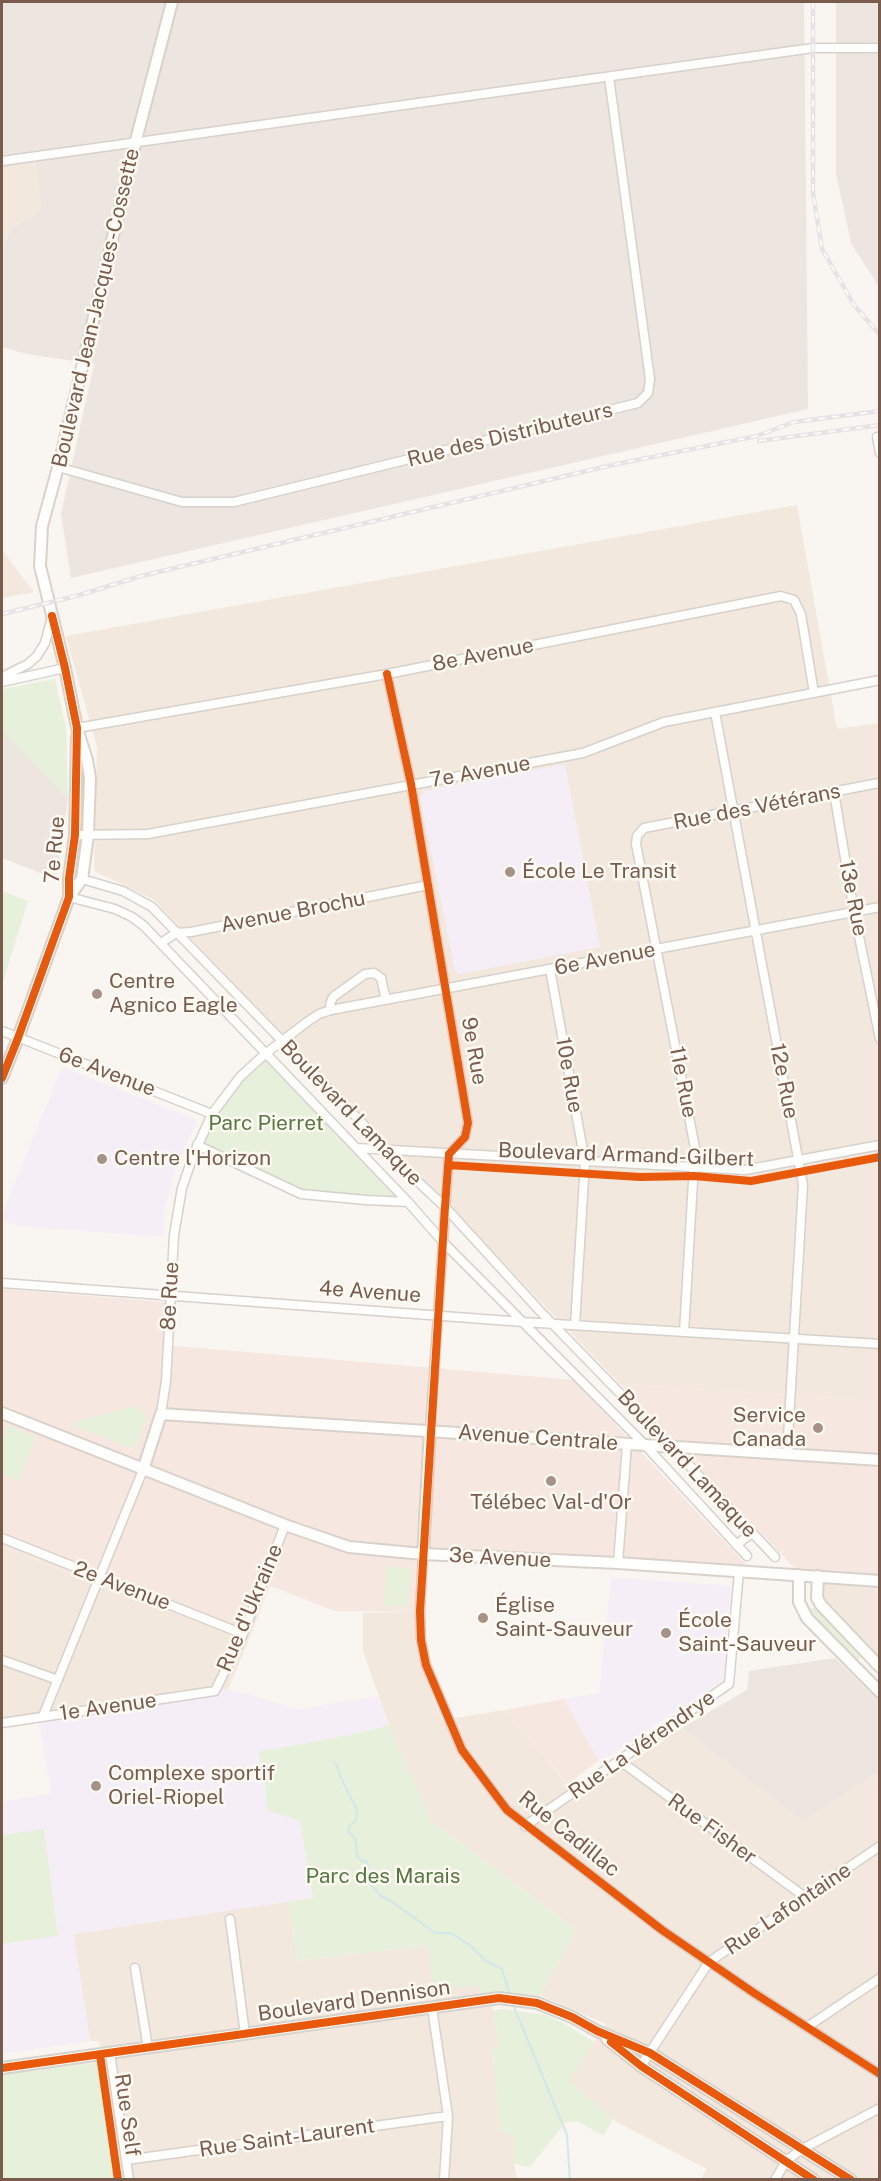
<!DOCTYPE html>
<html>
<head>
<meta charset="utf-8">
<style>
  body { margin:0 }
  #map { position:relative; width:881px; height:2181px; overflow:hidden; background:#f9f5f0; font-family:"Public Sans",sans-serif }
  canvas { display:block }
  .frame { position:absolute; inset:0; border:3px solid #7a5c4d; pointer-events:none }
</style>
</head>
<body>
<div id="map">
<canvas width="881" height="2181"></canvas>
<div class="frame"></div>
</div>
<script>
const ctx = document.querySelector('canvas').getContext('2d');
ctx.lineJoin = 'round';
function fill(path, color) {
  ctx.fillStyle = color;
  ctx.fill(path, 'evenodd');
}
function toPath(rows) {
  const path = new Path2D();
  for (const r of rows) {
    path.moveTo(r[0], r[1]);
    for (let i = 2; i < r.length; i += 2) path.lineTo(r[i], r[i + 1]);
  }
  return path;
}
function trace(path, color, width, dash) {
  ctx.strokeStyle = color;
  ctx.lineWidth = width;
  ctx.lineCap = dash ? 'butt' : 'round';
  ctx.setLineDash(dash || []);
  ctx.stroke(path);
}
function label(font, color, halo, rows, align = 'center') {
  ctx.font = font + ' "Public Sans",sans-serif';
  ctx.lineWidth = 5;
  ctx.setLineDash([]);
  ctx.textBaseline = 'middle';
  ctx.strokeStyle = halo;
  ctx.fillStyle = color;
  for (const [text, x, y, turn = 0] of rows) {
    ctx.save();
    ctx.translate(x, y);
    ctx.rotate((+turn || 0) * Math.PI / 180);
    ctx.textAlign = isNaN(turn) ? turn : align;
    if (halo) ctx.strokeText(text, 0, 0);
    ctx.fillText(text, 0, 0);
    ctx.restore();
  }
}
fill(toPath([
  [35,158,41,211,12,228,2,249,2,163],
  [797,505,837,729,879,723,879,1401,620,1384,153,899,94,871,97,747,66,636],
  [2,550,34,592,2,598],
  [2,1547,248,1642,228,1689,38,1718,2,1721],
  [800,1574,879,1580,879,1657],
  [415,1612,422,1670,442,1720,505,1710,579,1798,682,1728,803,1821,879,1771,879,2179,701,2179,707,2169,613,2120,568,2081,606,2024,541,1996,542,1991,577,1930,432,1822,389,1725,363,1651,363,1613],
  [289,1901,297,1961,427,1945,480,1984,493,2010,499,2047,492,2049,501,2132,516,2133,514,2164,517,2179,119,2179,99,2041,90,2041,73,1934]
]), '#f2e8de');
fill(toPath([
  [2,1289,166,1302,164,1345,574,1380,751,1570,422,1550,415,1612,335,1611,270,1586,248,1642,2,1547],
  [620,1384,879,1401,879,1580,800,1574],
  [564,1699,599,1760,568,1784,505,1710]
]), '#f6e8e1');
fill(toPath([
  [2,2,804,2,808,409,71,578,61,514,94,364,27,354,2,347,2,249,12,228,41,211,35,158,2,163],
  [836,2,879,2,879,287,851,243,836,173],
  [2,730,68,798,56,879,2,858],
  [835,1658,879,1701,879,1771,803,1821,682,1728,747,1690,749,1671]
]), '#ede5e0');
fill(toPath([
  [565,764,600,947,460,974,455,971,420,797,424,791],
  [62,1067,197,1120,174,1174,165,1208,163,1237,21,1226,2,1220,2,1214],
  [611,1577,731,1586,724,1679,600,1762,564,1699,599,1693],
  [228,1689,298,1709,378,1696,389,1725,354,1734,259,1752,264,1772,267,1810,300,1820,313,1898,74,1934,90,2041,2,2054,2,1802,51,1793,38,1718]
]), '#f6eef6');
fill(toPath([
  [55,679,66,728,68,798,2,730,2,689],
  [2,891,28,901,2,985],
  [265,1054,408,1202,301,1194,197,1145,212,1114],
  [134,1406,148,1417,135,1449,74,1426,78,1421],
  [8,1425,36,1437,19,1481,2,1474,2,1441],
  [387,1566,411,1568,408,1607,383,1605],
  [815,1607,859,1652,860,1657,858,1660,855,1661,809,1615,810,1609],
  [389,1725,432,1822,577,1930,542,1991,537,2003,484,2001,479,1985,434,1990,427,1945,297,1961,289,1901,313,1898,300,1821,267,1810,264,1772,258,1752,354,1734],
  [44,1829,58,1936,2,1944,2,1835],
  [503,2009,546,2015,563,2023,594,2042,569,2081,613,2120,603,2135,576,2121,565,2123,530,2167,514,2164,516,2134,501,2133,492,2049,499,2046,493,2010],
  [103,2062,119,2179,2,2179,2,2074]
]), '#e7f0db');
trace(toPath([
  [335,1762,345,1787,357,1809,356,1821,350,1825,348,1832,355,1838,357,1856,362,1861,367,1862,369,1868,365,1872,365,1878,381,1896,391,1901,435,1933,451,1933,472,1947,486,1961,502,1969,509,1992],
  [514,2007,567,2135,570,2180]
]), '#d0e8ea', 2);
const street = toPath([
  [2,161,813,48,880,48],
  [877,437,880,453],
  [58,467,182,502,234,502,638,403,648,393,650,379,609,77],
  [387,674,411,784,468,1123,465,1137,449,1154,430,1431],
  [2,677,28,664,37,656,45,643,52,617],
  [2,682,65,668],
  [715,712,803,1185,787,1454],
  [77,728,387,674,781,596,794,600,801,614,814,693],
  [834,792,854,912,880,1039],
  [75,835,148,834,567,756,583,753,664,722,880,680],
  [82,879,123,891,152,907,364,1125,384,1150,445,1207,539,1310,672,1447,775,1557],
  [69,897,115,909,132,917,144,926,408,1202,443,1242,645,1445,747,1556],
  [161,943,176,933,191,932,428,885],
  [550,969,585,1162,575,1325],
  [331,1010,330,1004,333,997,365,974,374,973,381,978,386,1000],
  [2,1031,212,1114],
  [197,1145,301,1194,366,1200,408,1202],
  [357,1148,745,1170,880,1145],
  [2,1283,523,1322,880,1344],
  [684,1332,695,1148,636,844,637,836,644,828,879,783],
  [161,1414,166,1381,174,1235,182,1188,193,1156,212,1114,240,1077,265,1054,307,1022,319,1014,331,1010,880,907],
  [2,1538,243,1634],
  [736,1545,752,1533],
  [423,1554,420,1611,421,1640,426,1665,462,1750,507,1810,662,1930,754,1993,880,2074],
  [618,1563,627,1444],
  [2,1660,58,1680],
  [43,1716,143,1470],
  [2,1723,215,1691,243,1634,285,1525],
  [619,1760,805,1897],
  [525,1826,729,1684,739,1571],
  [230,1919,245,2034],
  [135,1968,148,2048],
  [432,2008,448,2116,444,2180],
  [807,2027,880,1978],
  [110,2053,129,2180],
  [641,2066,709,1962,880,1846],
  [126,2160,448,2116],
  [775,2180,786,2161,802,2149,880,2108]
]);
const secondary = toPath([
  [69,897,69,878,75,835,77,736],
  [2,1078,18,1038,69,897,82,879,88,835,90,778,87,760,77,728,65,668,40,566,42,526,60,460,135,144,172,2],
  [2,1413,285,1525,349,1547,423,1554,618,1563,880,1581],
  [143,1470,161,1414,880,1460],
  [423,1554,430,1431],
  [799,1575,799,1602,807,1618,880,1692],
  [818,1576,817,1598,821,1605,880,1667],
  [607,2039,641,2066,814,2180],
  [2,2068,499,1998,514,2000,537,2003,572,2017,597,2031,650,2053,851,2180]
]);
trace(street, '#d7d1cb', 11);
trace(secondary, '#d9d2cb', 14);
trace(street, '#fefefd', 8);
trace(secondary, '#fefefd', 10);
const rail = toPath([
  [813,2,813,193,822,249,854,305,880,335],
  [759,441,880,425],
  [2,614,80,595,141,576,612,465,757,436,794,422,880,411]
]);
trace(rail, '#e6e3e7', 4.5);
trace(rail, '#fffaf3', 2, [7]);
trace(toPath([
  [387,674,411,784,468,1123,465,1137,449,1154,445,1207,420,1611,421,1640,426,1665,462,1750,507,1810,662,1930,754,1993,880,2074],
  [2,1078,18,1038,69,897,69,878,75,835,77,728,65,668,52,616],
  [448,1165,640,1177,694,1176,751,1181,880,1157],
  [611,2042,641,2066,814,2180],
  [100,2055,118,2180],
  [2,2068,499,1998,514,2000,537,2003,572,2017,597,2031,650,2053,851,2180]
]), '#e8590c', 8);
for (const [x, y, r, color] of [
  [510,872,6,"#a69286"],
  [97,994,6,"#a69286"],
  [102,1159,6,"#a69286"],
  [818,1428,6,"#a69286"],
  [551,1481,6,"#a69286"],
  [483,1618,6,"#a69286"],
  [666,1633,6,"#a69286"],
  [96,1786,6,"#a69286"]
]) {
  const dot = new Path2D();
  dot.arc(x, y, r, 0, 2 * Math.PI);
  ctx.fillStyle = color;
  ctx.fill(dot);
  trace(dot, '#fffaf3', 2);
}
label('21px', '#7a5c4d', '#fffaf3', [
  ["Boulevard Jean-Jacques-Cossette",96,308,-77],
  ["Rue des Distributeurs",510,435,-14],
  ["8e Avenue",483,655,-11],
  ["7e Avenue",480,772,-10],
  ["Rue des Vétérans",757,807,-11],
  ["7e Rue",55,850,-85],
  ["13e Rue",853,898,79],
  ["Avenue Brochu",293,912,-11],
  ["6e Avenue",605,959,-11],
  ["9e Rue",474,1051,80],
  ["6e Avenue",107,1072,21],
  ["10e Rue",569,1075,80],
  ["12e Rue",784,1081,79],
  ["11e Rue",683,1082,79],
  ["Boulevard Lamaque",351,1113,46],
  ["Boulevard Armand-Gilbert",626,1155,2],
  ["4e Avenue",370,1292,4],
  ["8e Rue",170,1296,-87],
  ["Avenue Centrale",538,1438,4],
  ["Boulevard Lamaque",687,1464,47],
  ["3e Avenue",500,1558,3],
  ["2e Avenue",122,1586,21],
  ["Rue d'Ukraine",250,1608,-67],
  ["1e Avenue",108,1707,-8],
  ["Rue La Vérendrye",642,1745,-35],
  ["Rue Fisher",712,1829,36],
  ["Rue Cadillac",569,1834,39],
  ["Rue Lafontaine",788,1909,-34],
  ["Boulevard Dennison",354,2001,-8],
  ["Rue Self",127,2115,82],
  ["Rue Saint-Laurent",287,2138,-8]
]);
label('21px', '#7a5c4d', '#fffaf3', [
  ["École Le Transit",522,872],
  ["Centre",109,982],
  ["Agnico Eagle",109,1006],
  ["Centre l'Horizon",114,1159],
  ["Service",806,1416,"right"],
  ["Canada",806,1440,"right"],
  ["Télébec Val-d'Or",551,1503,"center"],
  ["Église",495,1606],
  ["Saint-Sauveur",495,1630],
  ["École",678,1621],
  ["Saint-Sauveur",678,1645],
  ["Complexe sportif",108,1774],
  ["Oriel-Riopel",108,1798]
], 'left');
label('21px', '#537a41', '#fffaf3', [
  ["Parc Pierret",266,1124],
  ["Parc des Marais",383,1877]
]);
</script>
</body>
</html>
